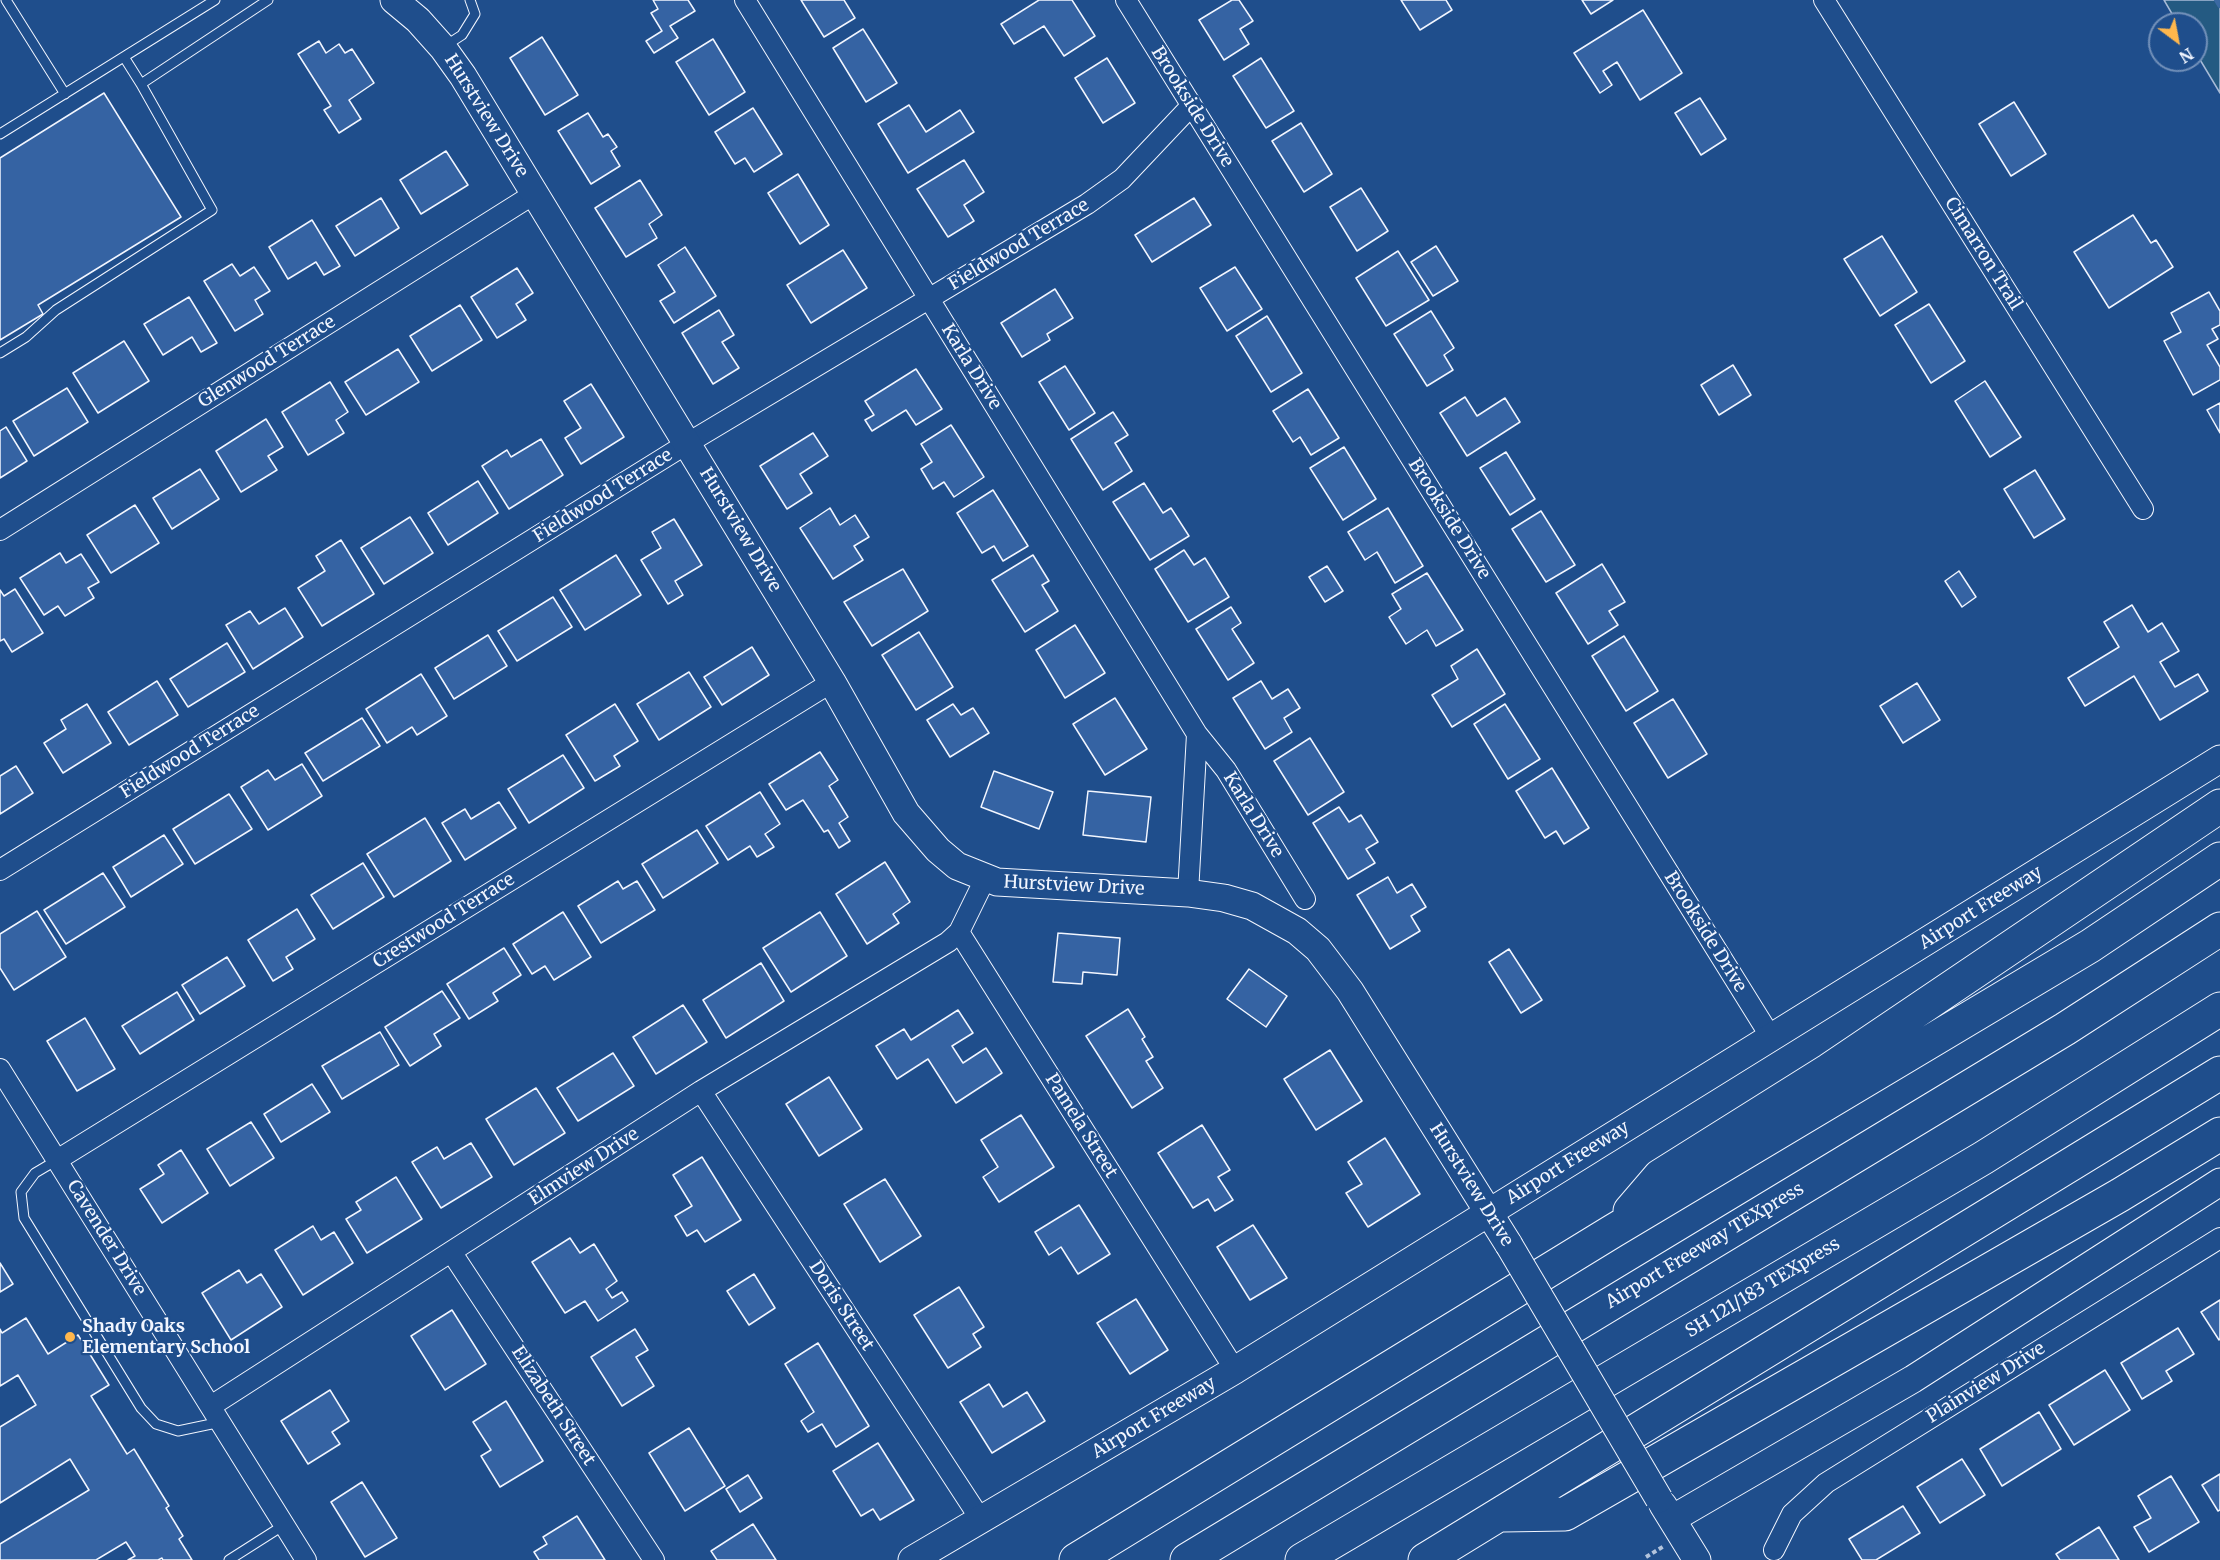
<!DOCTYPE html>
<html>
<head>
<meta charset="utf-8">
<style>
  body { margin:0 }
  #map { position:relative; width:2220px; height:1560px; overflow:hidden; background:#1f4e8c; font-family:Merriweather,serif }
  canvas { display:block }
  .north { position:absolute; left:2148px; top:12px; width:60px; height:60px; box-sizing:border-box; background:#1f4e8c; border:2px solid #7391ba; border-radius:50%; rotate:148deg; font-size:16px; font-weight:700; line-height:24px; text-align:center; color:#f2f6ff }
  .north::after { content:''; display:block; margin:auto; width:21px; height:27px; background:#ffb74d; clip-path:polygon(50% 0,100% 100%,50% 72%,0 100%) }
</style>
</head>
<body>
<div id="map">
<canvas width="2220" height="1560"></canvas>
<div class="north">N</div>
</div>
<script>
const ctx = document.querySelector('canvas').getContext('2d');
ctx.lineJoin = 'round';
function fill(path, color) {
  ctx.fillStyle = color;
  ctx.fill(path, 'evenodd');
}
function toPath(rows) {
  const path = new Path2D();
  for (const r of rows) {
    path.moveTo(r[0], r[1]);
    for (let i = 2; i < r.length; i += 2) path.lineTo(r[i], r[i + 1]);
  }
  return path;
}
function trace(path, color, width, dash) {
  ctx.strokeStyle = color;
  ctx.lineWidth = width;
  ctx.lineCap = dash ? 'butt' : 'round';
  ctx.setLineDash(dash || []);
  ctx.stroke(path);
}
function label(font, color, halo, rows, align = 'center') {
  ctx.font = font + ' Merriweather,serif';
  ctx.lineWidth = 4.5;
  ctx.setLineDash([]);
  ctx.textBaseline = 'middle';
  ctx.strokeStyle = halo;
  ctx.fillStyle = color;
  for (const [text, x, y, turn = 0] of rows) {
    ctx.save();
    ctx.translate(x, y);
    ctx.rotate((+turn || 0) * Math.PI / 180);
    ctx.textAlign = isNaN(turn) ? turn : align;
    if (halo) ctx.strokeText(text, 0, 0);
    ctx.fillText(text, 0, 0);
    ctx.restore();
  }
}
const green = toPath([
  [2164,0,2220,0,2220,93,2196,53,2196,24,2178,24,2164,0]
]);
fill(green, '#245a82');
trace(green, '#a8bbd7', 1.5);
trace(toPath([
  [2217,0,2220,5]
]), '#3b69a3', 6);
const building = toPath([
  [653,0,688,0,695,11,670,26,678,38,654,53,646,41,662,31,651,13,658,9,653,0],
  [801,0,844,0,855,18,824,37,801,0],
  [1039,0,1072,0,1095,36,1064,56,1044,26,1014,44,1001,24,1039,0],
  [1232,0,1239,0,1253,21,1240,29,1249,44,1224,60,1199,20,1232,0],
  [1401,0,1446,0,1452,10,1420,30,1401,0],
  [1582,0,1613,0,1591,14,1582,0],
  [1643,10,1682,73,1640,100,1617,62,1603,71,1612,85,1600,93,1574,53,1643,10],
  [863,29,897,83,866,102,833,48,863,29],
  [542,37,578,95,545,115,510,58,542,37],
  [713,39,745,92,709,115,676,62,713,39],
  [319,41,326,53,339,44,345,53,352,49,374,83,349,100,361,119,339,133,324,110,331,106,298,54,319,41],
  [1107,58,1135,103,1103,123,1075,78,1107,58],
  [1261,58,1294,111,1266,128,1233,76,1261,58],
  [104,93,181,217,38,305,43,314,0,340,0,158,104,93],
  [1700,98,1726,139,1701,155,1675,113,1700,98],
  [2014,102,2046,154,2011,176,1979,124,2014,102],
  [909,105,926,132,960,110,974,132,908,173,878,124,909,105],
  [753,108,782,154,754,172,745,158,735,164,715,132,753,108],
  [588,113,603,137,608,134,617,147,611,151,620,166,591,184,558,131,588,113],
  [1301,123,1332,174,1304,192,1272,141,1301,123],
  [446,151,468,185,421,214,400,180,446,151],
  [964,160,984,192,964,205,974,221,948,237,917,189,964,160],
  [798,174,829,225,800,244,768,193,798,174],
  [640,180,662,215,649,224,657,238,626,257,595,208,640,180],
  [1361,188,1388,231,1357,251,1330,207,1361,188],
  [381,198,399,228,355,256,336,226,381,198],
  [1194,198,1211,225,1152,262,1135,235,1194,198],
  [2133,215,2151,243,2156,240,2173,267,2109,308,2074,252,2133,215],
  [312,220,340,266,324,275,316,262,288,279,269,247,312,220],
  [1882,236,1917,292,1880,316,1844,259,1882,236],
  [1436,246,1458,281,1433,296,1411,262,1436,246],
  [685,247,716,296,674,323,660,301,675,292,658,265,685,247],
  [843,250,867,288,811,323,787,285,843,250],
  [1398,251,1429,300,1386,326,1356,278,1398,251],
  [232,264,240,276,254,267,270,291,255,300,263,314,235,331,204,281,232,264],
  [1235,267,1262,309,1227,331,1200,288,1235,267],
  [517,268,533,293,516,304,526,320,497,338,471,297,517,268],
  [1055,289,1073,318,1047,334,1050,340,1022,357,1001,323,1055,289],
  [2209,292,2220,311,2220,325,2212,329,2218,339,2207,345,2220,367,2220,380,2193,395,2164,341,2181,332,2171,313,2209,292],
  [189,297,217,343,201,352,192,337,163,355,144,324,189,297],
  [1929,304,1965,361,1931,383,1895,325,1929,304],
  [460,305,482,340,432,371,410,336,460,305],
  [719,310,734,335,722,342,739,368,713,384,682,333,719,310],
  [1431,311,1454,348,1444,355,1453,370,1427,386,1394,334,1431,311],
  [1267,316,1302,373,1271,392,1236,336,1267,316],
  [124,341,149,381,98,413,73,373,124,341],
  [398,349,419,382,366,415,345,382,398,349],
  [1733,365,1751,395,1719,415,1701,385,1733,365],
  [1065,366,1095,413,1069,430,1039,382,1065,366],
  [916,369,942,409,916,425,906,410,872,431,865,420,874,415,865,401,916,369],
  [1985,381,2021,437,1990,457,1955,401,1985,381],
  [330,382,348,412,336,420,344,433,308,455,282,412,330,382],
  [591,384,624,437,581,464,565,438,581,428,564,401,591,384],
  [67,388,88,422,34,456,13,421,67,388],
  [1308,389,1339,438,1311,455,1300,437,1293,442,1273,411,1308,389],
  [1465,397,1477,416,1505,398,1520,422,1467,456,1440,413,1465,397],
  [2220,403,2220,433,2207,410,2220,403],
  [1113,412,1128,435,1115,443,1132,471,1103,490,1071,439,1113,412],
  [266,419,283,447,268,456,277,470,241,492,216,451,266,419],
  [951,425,984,477,954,497,944,482,933,489,921,469,932,462,921,444,951,425],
  [6,427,27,461,0,478,0,431,6,427],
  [813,433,828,456,800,474,812,493,787,509,760,466,813,433],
  [541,439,563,475,509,509,482,466,507,450,511,457,541,439],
  [1344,447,1376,499,1343,520,1310,468,1344,447],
  [1506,452,1535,499,1510,515,1480,468,1506,452],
  [200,469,219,499,172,529,153,498,200,469],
  [2035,470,2065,519,2034,538,2004,489,2035,470],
  [478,481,498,513,448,545,428,513,478,481],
  [1144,483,1163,513,1171,508,1189,536,1150,560,1113,502,1144,483],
  [993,490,1028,546,1003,561,994,546,982,553,957,513,993,490],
  [135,505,159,543,111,573,87,535,135,505],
  [830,508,840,525,855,515,869,537,854,546,863,560,833,579,800,528,830,508],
  [1388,508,1423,566,1395,583,1377,552,1365,560,1348,532,1388,508],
  [1541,511,1575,565,1546,582,1512,529,1541,511],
  [410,517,433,553,384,584,361,548,410,517],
  [674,519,702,565,675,581,683,595,668,604,641,560,661,548,652,532,674,519],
  [341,540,374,594,322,626,298,588,325,571,316,556,341,540],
  [1184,550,1194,565,1205,558,1229,597,1188,622,1155,569,1184,550],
  [60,553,66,563,81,554,99,582,88,588,94,598,65,616,58,606,44,615,20,578,60,553],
  [616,555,641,595,585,630,560,590,616,555],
  [1033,555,1049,581,1042,585,1058,611,1025,632,992,580,1033,555],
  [1602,564,1625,602,1609,611,1618,625,1588,644,1556,593,1602,564],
  [1327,566,1343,591,1325,602,1309,577,1327,566],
  [903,569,928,611,872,646,844,602,903,569],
  [1959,571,1976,597,1962,607,1945,581,1959,571],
  [1427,573,1463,630,1436,646,1427,630,1406,644,1389,617,1401,609,1392,594,1427,573],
  [15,589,43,633,12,652,4,639,0,641,0,590,4,596,15,589],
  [553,597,572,627,517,661,498,631,553,597],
  [2132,605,2148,632,2162,623,2179,651,2160,662,2175,687,2198,674,2208,691,2160,720,2134,676,2085,706,2068,678,2119,647,2104,622,2132,605],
  [1231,607,1241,623,1232,629,1254,663,1228,680,1196,629,1231,607],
  [285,608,303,637,253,669,226,625,250,611,259,624,285,608],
  [1075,625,1105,673,1065,698,1036,650,1075,625],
  [919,632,953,687,916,710,882,655,919,632],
  [488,635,507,666,454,699,435,668,488,635],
  [1624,636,1658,691,1626,711,1592,656,1624,636],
  [227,643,245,672,188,707,170,679,227,643],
  [752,647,769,675,722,705,704,677,752,647],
  [1477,649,1505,694,1452,727,1432,695,1458,679,1451,666,1477,649],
  [689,672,711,707,659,740,637,704,689,672],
  [421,674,447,716,417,735,412,727,387,743,366,709,421,674],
  [157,681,178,715,129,745,108,712,157,681],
  [1261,681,1272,699,1288,689,1300,708,1284,718,1292,732,1265,749,1233,698,1261,681],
  [1917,683,1940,720,1903,743,1880,706,1917,683],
  [1115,698,1147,749,1105,775,1073,724,1115,698],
  [1673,699,1707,754,1668,778,1634,723,1673,699],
  [87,704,111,743,63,773,44,743,66,729,61,720,87,704],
  [615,704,638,741,614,756,620,766,595,781,566,735,615,704],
  [953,704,961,715,973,708,989,733,950,757,927,720,953,704],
  [1505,704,1540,759,1508,779,1474,724,1505,704],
  [362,718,380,746,323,781,305,753,362,718],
  [1310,738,1344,792,1308,815,1274,761,1310,738],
  [820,752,838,780,829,786,848,817,839,823,850,841,839,848,828,830,824,832,803,800,786,810,769,784,820,752],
  [563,755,584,788,529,823,508,789,563,755],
  [302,764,322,796,268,830,241,787,268,770,275,780,302,764],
  [16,766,33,793,0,814,0,776,16,766],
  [1552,768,1589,828,1564,844,1556,831,1545,838,1516,791,1552,768],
  [994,771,1053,792,1039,829,981,807,994,771],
  [1088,791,1151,797,1146,842,1083,835,1088,791],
  [760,792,780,824,765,834,774,847,757,857,750,846,728,860,706,826,760,792],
  [229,794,252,829,195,864,173,829,229,794],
  [499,802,516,828,465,860,442,823,465,809,471,819,499,802],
  [1339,807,1349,822,1361,815,1378,842,1366,849,1375,863,1348,879,1313,823,1339,807],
  [425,818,451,861,394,897,367,854,425,818],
  [697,830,718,863,663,898,642,864,697,830],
  [164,835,183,864,131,897,113,867,164,835],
  [885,862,910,902,893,914,899,923,867,944,836,894,885,862],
  [363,863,384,897,333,929,311,895,363,863],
  [103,873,125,907,66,944,44,910,103,873],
  [1388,877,1397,893,1412,884,1426,907,1411,916,1420,931,1390,949,1357,895,1388,877],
  [618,881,623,889,637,881,655,910,601,943,578,906,618,881],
  [297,909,315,939,286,957,293,969,273,981,248,940,297,909],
  [37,911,66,957,14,990,0,968,0,934,37,911],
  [563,912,591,957,554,980,545,966,532,974,513,944,563,912],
  [820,912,847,956,791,992,763,948,820,912],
  [1058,933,1120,938,1117,975,1083,972,1082,984,1053,982,1058,933],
  [504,948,521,975,493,993,498,1001,469,1019,447,984,504,948],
  [1509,949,1542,1000,1521,1013,1489,962,1509,949],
  [227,957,245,986,200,1014,182,985,227,957],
  [761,963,784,1001,726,1038,703,1000,761,963],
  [1249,969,1287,996,1266,1027,1227,999,1249,969],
  [442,991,460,1018,434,1034,441,1046,410,1066,385,1027,442,991],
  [177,992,194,1020,140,1054,122,1026,177,992],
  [683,1005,707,1042,656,1074,633,1037,683,1005],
  [1128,1009,1145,1037,1142,1039,1153,1057,1146,1061,1163,1088,1132,1108,1086,1036,1128,1009],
  [958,1010,973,1033,952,1046,963,1063,986,1048,1002,1073,956,1103,928,1059,897,1079,876,1046,904,1029,911,1040,958,1010],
  [85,1018,115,1069,77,1091,47,1041,85,1018],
  [380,1032,399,1065,342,1099,322,1066,380,1032],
  [1330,1050,1362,1101,1316,1130,1284,1079,1330,1050],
  [613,1053,634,1086,578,1121,557,1088,613,1053],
  [829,1077,862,1129,819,1156,786,1104,829,1077],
  [312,1084,330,1112,281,1142,264,1114,312,1084],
  [536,1088,565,1133,514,1165,486,1119,536,1088],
  [1021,1115,1054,1167,999,1202,983,1177,998,1167,981,1140,1021,1115],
  [251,1122,274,1158,230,1186,207,1149,251,1122],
  [1202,1125,1230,1170,1218,1177,1233,1200,1215,1211,1208,1199,1193,1208,1158,1153,1202,1125],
  [1385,1138,1420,1194,1368,1227,1346,1193,1362,1184,1348,1162,1385,1138],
  [471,1143,492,1177,441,1208,412,1162,437,1147,444,1159,471,1143],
  [181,1150,208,1193,162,1223,140,1189,164,1174,158,1165,181,1150],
  [702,1157,741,1220,705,1242,697,1230,687,1236,675,1216,692,1206,673,1175,702,1157],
  [396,1177,422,1219,367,1253,346,1219,361,1210,356,1202,396,1177],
  [885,1179,921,1236,880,1262,844,1204,885,1179],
  [1079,1205,1110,1254,1078,1274,1061,1247,1049,1255,1035,1232,1079,1205],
  [1253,1225,1287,1278,1250,1300,1217,1247,1253,1225],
  [313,1226,321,1240,334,1232,353,1263,303,1295,275,1250,313,1226],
  [570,1238,580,1253,594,1244,617,1281,606,1289,612,1298,622,1292,628,1301,598,1321,585,1301,565,1313,532,1262,570,1238],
  [0,1263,13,1284,0,1292,0,1263],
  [239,1270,247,1283,261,1274,282,1307,231,1340,202,1293,239,1270],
  [754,1274,775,1308,749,1325,727,1291,754,1274],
  [959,1287,984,1327,973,1334,981,1347,948,1368,914,1315,959,1287],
  [1136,1299,1168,1350,1130,1374,1097,1323,1136,1299],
  [2220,1300,2220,1339,2219,1340,2201,1312,2220,1300],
  [452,1310,486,1364,445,1390,411,1336,452,1310],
  [26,1318,48,1354,78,1335,109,1385,91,1396,127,1454,134,1449,169,1506,166,1508,183,1536,179,1539,192,1560,163,1560,162,1558,158,1560,128,1560,135,1556,126,1542,96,1560,0,1560,0,1544,89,1490,70,1459,0,1503,0,1427,36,1405,18,1375,0,1386,0,1329,2,1333,26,1318],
  [2178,1328,2194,1354,2166,1371,2172,1381,2142,1399,2121,1363,2178,1328],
  [635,1329,648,1350,636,1357,654,1386,622,1406,591,1357,635,1329],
  [818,1343,869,1426,836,1447,822,1424,808,1432,801,1421,814,1412,785,1364,818,1343],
  [2105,1370,2130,1410,2074,1445,2049,1405,2105,1370],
  [989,1384,1003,1407,1027,1392,1045,1421,992,1453,960,1402,989,1384],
  [330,1390,349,1421,332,1432,340,1444,308,1464,281,1421,330,1390],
  [506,1401,543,1461,500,1487,481,1456,491,1450,473,1422,506,1401],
  [2039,1412,2061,1449,2002,1486,1980,1449,2039,1412],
  [689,1428,725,1486,685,1511,649,1453,689,1428],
  [878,1443,914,1500,880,1520,873,1509,861,1516,833,1471,878,1443],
  [1962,1459,1985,1495,1940,1523,1917,1487,1962,1459],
  [2220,1474,2220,1510,2218,1511,2202,1485,2220,1474],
  [748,1475,762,1498,740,1512,726,1489,748,1475],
  [2171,1476,2199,1522,2149,1552,2134,1527,2151,1518,2138,1496,2171,1476],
  [362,1482,397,1538,365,1557,331,1502,362,1482],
  [1903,1506,1920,1533,1876,1560,1862,1560,1849,1539,1903,1506],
  [577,1516,605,1560,539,1560,534,1552,547,1544,543,1537,577,1516],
  [753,1524,776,1560,717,1560,711,1551,753,1524],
  [2099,1527,2119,1560,2060,1560,2056,1554,2099,1527]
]);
fill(building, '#3563a3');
trace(building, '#f2f6ff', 1.5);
const lane = toPath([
  [6,0,65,94],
  [445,46,462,35,475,14,470,0],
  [124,57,141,84,268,0],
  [0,134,215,0],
  [0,353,26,337,56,310,212,210,141,84],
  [57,1160,35,1173,21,1192,24,1218,141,1408,156,1424,178,1431,221,1422],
  [229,1560,284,1525]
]);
const street = toPath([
  [745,0,1197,734,1188,893],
  [1126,0,1772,1039],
  [1824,0,2143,509],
  [0,530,534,194],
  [1197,734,1226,770,1305,899],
  [0,870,688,443,1087,204,1122,179,1191,106],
  [959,932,1235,1370],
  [0,1069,306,1560],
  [701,1091,981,1520],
  [57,1160,832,682],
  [452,1253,654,1560],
  [211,1406,701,1091,948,942,959,932,985,879],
  [1774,1550,1792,1514,1826,1483,2220,1238]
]);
const secondary = toPath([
  [394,0,418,20,443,48,463,76,832,682,906,813,938,850,957,866,997,882,1188,893,1224,898,1252,906,1297,931,1318,949,1350,991,1509,1245],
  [1663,1505,1697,1560],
  [1672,1519,1913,1379,2220,1182],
  [912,1560,1235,1370,2220,759]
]);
const highway = toPath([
  [1630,1211,1660,1176,1829,1070,2220,806],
  [1503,1515,1565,1514,2120,1195,2220,1134],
  [1076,1560,1613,1231,2090,946,2220,859],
  [1187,1560,2065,1029,2220,929],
  [1302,1560,1983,1158,2220,1009],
  [1425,1560,2220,1073]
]);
trace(lane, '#f2f6ff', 11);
trace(street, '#f2f6ff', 22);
trace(secondary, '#f2f6ff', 29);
trace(highway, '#f2f6ff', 35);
trace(toPath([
  [1646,1557,1664,1546]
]), '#b3c4dc', 4, [4.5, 3]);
trace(lane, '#1f4e8c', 9);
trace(street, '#1f4e8c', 20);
trace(secondary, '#1f4e8c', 27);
trace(highway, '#1f4e8c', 33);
const secondaryBridge = toPath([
  [1509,1245,1659,1499]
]);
trace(secondaryBridge, '#f2f6ff', 29, []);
trace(secondaryBridge, '#1f4e8c', 27);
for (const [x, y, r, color] of [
  [70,1337,6,"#ffb74d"]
]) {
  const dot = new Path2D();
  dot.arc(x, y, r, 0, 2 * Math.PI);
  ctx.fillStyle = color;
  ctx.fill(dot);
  trace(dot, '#1f4e8c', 2);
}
label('18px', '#f2f6ff', '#1f4e8c', [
  ["Brookside Drive",1192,107,58],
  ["Hurstview Drive",486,116,58],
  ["Fieldwood Terrace",1019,245,-31],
  ["Cimarron Trail",1983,254,58],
  ["Glenwood Terrace",267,362,-32],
  ["Karla Drive",971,367,58],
  ["Fieldwood Terrace",603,496,-32],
  ["Brookside Drive",1449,519,58],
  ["Hurstview Drive",740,530,59],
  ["Fieldwood Terrace",190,752,-32],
  ["Karla Drive",1253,815,58],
  ["Hurstview Drive",1074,886,3],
  ["Airport Freeway",1981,908,-32],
  ["Crestwood Terrace",444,921,-32],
  ["Brookside Drive",1705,932,58],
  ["Pamela Street",1081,1126,58],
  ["Airport Freeway",1568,1163,-32],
  ["Elmview Drive",584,1167,-33],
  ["Hurstview Drive",1471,1185,58],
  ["Cavender Drive",106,1238,58],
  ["Airport Freeway TEXpress",1705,1246,-31],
  ["SH 121/183 TEXpress",1763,1288,-31],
  ["Doris Street",841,1306,57],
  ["Plainview Drive",1986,1383,-32],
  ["Elizabeth Street",553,1406,57],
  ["Airport Freeway",1154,1418,-31]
]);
label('bold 18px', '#f2f6ff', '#1f4e8c', [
  ["Shady Oaks",82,1327],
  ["Elementary School",82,1348]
], 'left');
</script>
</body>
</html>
